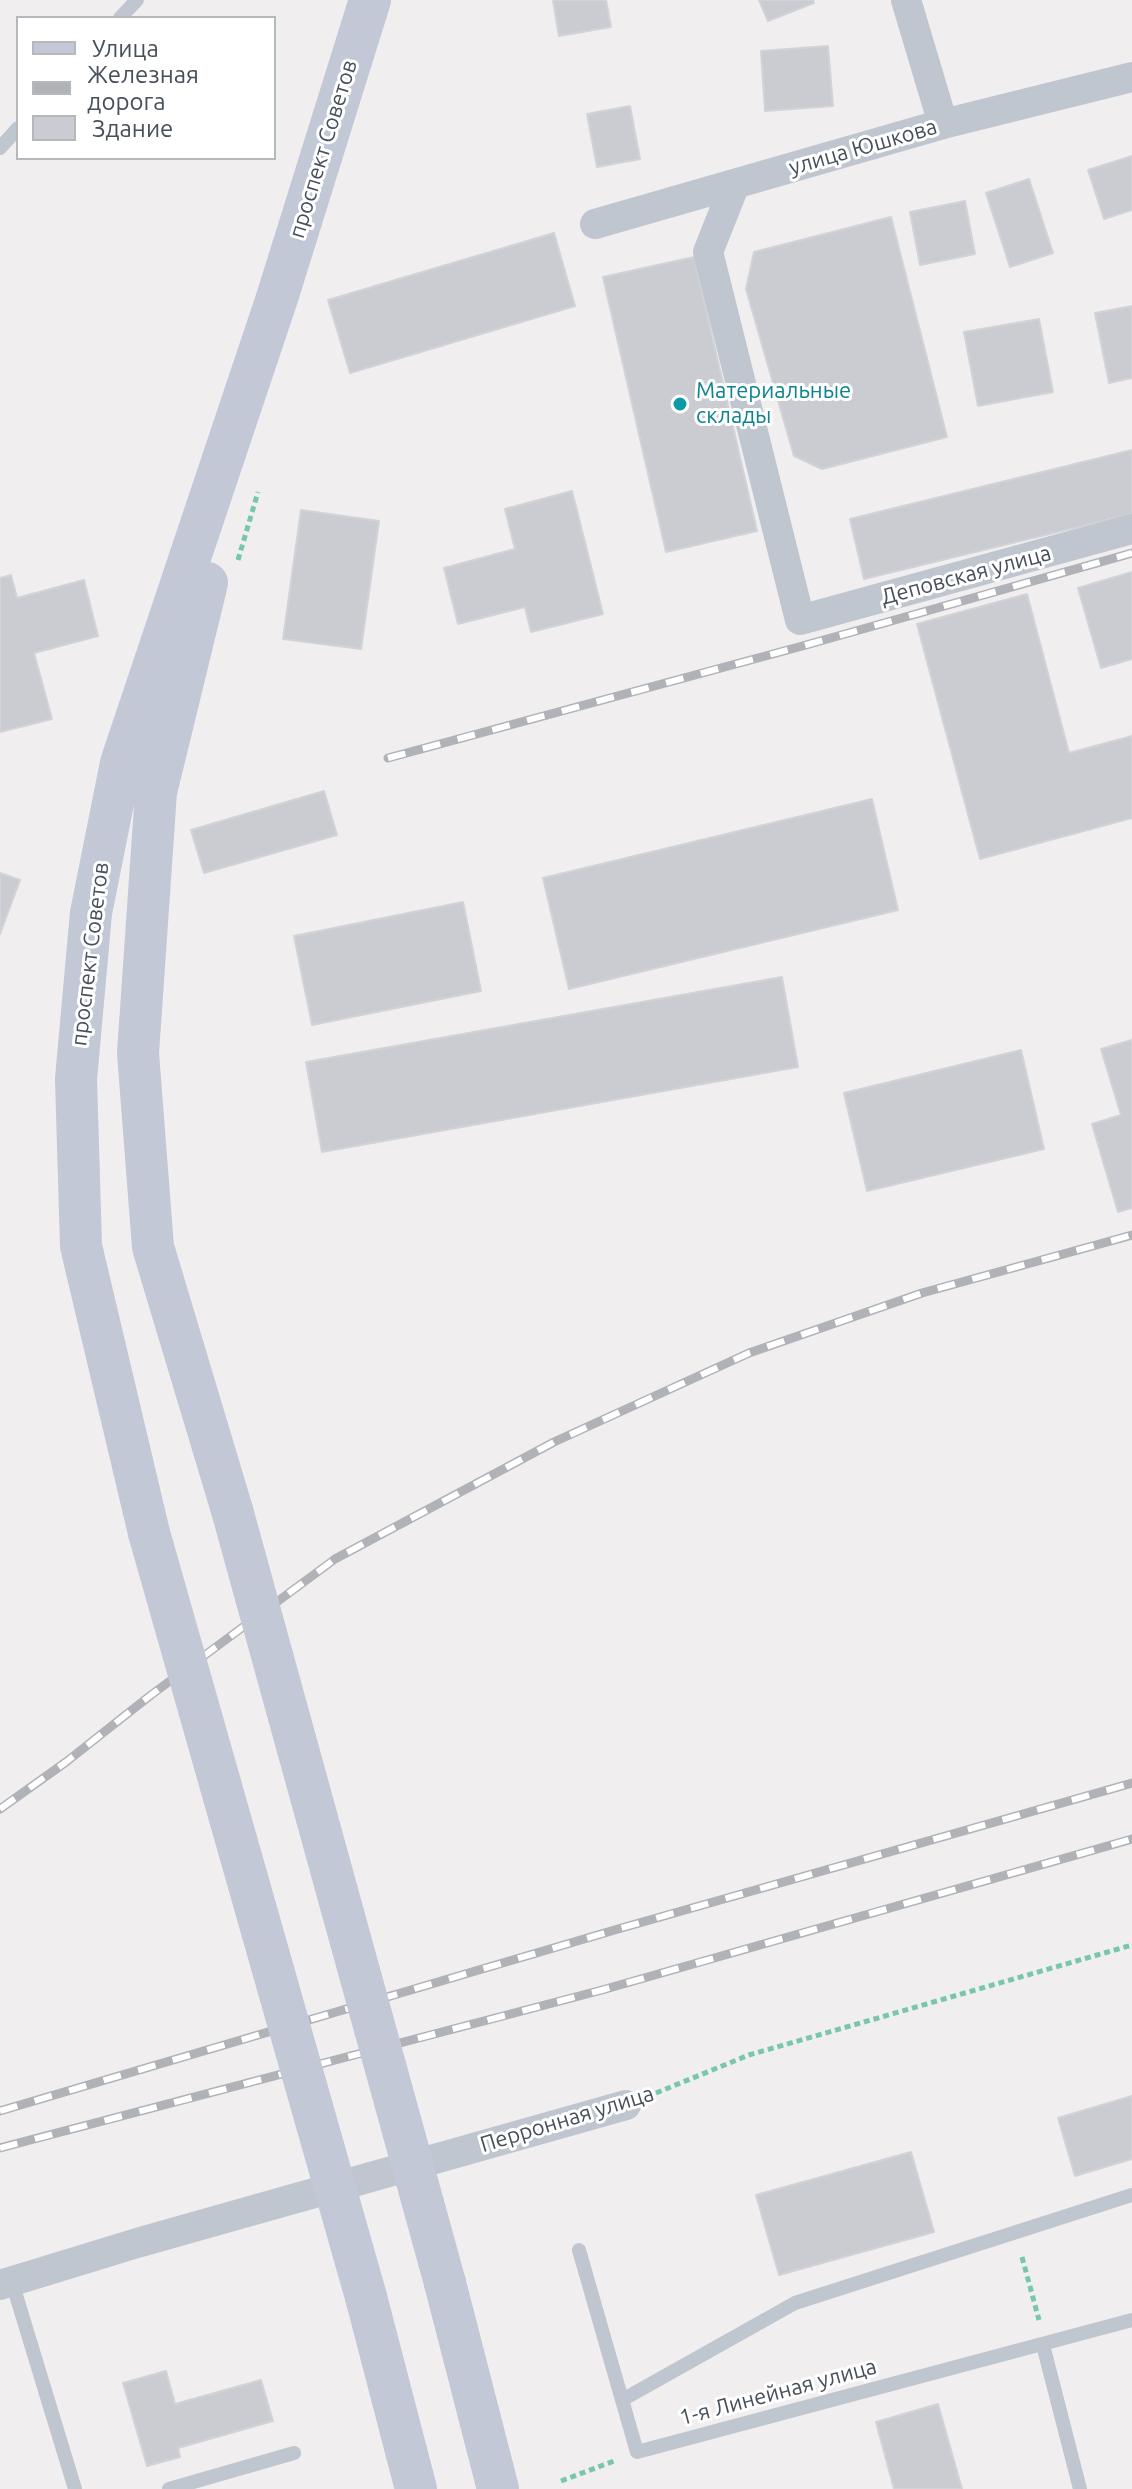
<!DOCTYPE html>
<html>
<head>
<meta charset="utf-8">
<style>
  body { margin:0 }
  #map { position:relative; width:1132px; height:2489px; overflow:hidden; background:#f0eeee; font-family:Ubuntu,sans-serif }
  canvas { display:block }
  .legend { position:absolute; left:16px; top:16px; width:260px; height:144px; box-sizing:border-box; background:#fff; border:2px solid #b5b9bd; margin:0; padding:10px 14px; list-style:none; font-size:24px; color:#474f5a }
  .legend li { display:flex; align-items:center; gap:16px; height:40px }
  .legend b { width:40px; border:2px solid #b5b9bd }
</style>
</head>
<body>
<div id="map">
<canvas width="1132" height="2489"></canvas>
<ul class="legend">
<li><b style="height:10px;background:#c2c8d6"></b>Улица</li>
<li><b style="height:10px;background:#b0b2b8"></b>Железная дорога</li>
<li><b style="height:22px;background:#cbccd2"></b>Здание</li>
</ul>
</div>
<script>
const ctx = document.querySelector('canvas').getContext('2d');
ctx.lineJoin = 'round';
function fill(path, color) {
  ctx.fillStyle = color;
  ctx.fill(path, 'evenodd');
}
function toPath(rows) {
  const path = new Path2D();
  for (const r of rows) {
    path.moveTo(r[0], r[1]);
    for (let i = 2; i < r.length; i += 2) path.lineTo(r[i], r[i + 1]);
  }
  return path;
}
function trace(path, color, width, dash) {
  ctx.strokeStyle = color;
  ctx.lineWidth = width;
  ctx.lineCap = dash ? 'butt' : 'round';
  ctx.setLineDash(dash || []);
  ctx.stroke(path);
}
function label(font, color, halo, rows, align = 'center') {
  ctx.font = font + ' Ubuntu,sans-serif';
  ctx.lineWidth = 6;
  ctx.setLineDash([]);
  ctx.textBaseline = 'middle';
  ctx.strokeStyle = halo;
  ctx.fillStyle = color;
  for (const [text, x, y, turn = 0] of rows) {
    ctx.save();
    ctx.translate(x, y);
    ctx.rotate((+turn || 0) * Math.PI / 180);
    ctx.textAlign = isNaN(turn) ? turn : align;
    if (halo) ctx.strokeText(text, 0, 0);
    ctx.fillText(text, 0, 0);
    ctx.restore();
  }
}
const building = toPath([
  [553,0,606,0,611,27,559,36,553,0],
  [759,0,813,0,814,3,768,21,759,0],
  [828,46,833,106,765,111,761,51,828,46],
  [630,106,640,159,597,167,587,114,630,106],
  [1132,156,1132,210,1104,219,1088,170,1132,156],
  [1029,179,1053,253,1010,267,986,193,1029,179],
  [965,201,975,254,920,265,910,212,965,201],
  [891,217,947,437,822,469,794,456,746,289,754,252,891,217],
  [554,233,575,306,350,373,328,300,554,233],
  [694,257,757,531,666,552,603,277,694,257],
  [1132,306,1132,378,1109,383,1095,313,1132,306],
  [1039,319,1053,392,978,406,964,332,1039,319],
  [1132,450,1132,514,864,579,850,519,1132,450],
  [572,491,603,614,531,632,525,607,458,624,444,568,515,549,505,509,572,491],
  [301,510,379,521,361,649,283,639,301,510],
  [1132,572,1132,659,1101,668,1078,588,1132,572],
  [11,575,17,598,84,580,98,636,34,653,52,719,0,732,0,578,11,575],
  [1027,594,1069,753,1132,736,1132,818,980,859,917,624,1027,594],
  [324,791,337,835,204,873,191,830,324,791],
  [872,799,898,910,569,989,543,878,872,799],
  [0,873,20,880,0,934,0,873],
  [463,902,481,991,312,1025,294,936,463,902],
  [782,977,798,1067,322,1152,306,1062,782,977],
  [1132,1040,1132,1208,1118,1212,1092,1124,1121,1115,1101,1049,1132,1040],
  [1021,1050,1044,1149,867,1191,844,1093,1021,1050],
  [1132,2096,1132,2159,1075,2176,1058,2118,1132,2096],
  [911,2152,934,2232,779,2275,756,2195,911,2152],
  [166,2371,175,2404,261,2380,273,2421,178,2448,180,2457,147,2466,123,2383,166,2371],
  [938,2404,962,2489,894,2489,876,2422,938,2404]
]);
fill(building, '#cbccd2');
trace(building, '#d2d3d9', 2);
trace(toPath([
  [238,560,258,492],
  [656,2093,749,2055,1132,1945],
  [1022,2257,1039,2320],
  [561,2481,614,2461]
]), '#79c7ab', 5, [6, 4]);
trace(toPath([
  [120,18,137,0],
  [0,148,18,128],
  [579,2250,637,2452,1132,2320],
  [12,2282,75,2489],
  [1043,2345,1080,2489],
  [622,2400,795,2303,1132,2195],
  [169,2489,294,2453]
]), '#bfc6cf', 14);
trace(toPath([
  [906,0,943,124],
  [735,184,708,252,800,620,1132,529],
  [595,224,943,124,1132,77],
  [0,2285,137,2243,626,2105]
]), '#bfc6cf', 30);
trace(toPath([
  [207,583,156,792,138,1053,153,1247,232,1510],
  [149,1533,81,1246,76,1079,91,913,121,763,277,298,370,0],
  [445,2283,498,2489],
  [366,2297,416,2489]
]), '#c2c8d6', 42);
const rail = toPath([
  [388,758,806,645,1132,553],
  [0,1809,66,1762,151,1695,335,1559,554,1442,749,1353,922,1293,1132,1235],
  [0,2111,618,1929,1132,1783],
  [0,2148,602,1990,1132,1839]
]);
trace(rail, '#b0b2b8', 9);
trace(rail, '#fff', 6, [18]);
trace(toPath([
  [232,1510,445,2283],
  [149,1533,366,2297]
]), '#c2c8d6', 42);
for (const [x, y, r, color] of [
  [680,404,8,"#0f9aa8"]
]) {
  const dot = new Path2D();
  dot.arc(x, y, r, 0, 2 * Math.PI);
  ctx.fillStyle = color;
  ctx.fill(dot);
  trace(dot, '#fff', 3);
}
label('22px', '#474f5a', '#fff', [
  ["улица Юшкова",863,147,-16],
  ["проспект Советов",323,149,-73],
  ["Деповская улица",966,575,-15],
  ["проспект Советов",90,954,-83],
  ["Перронная улица",567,2119,-17],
  ["1-я Линейная улица",778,2392,-15]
]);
label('22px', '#0d838f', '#fff', [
  ["Материальные",696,391],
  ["склады",696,416]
], 'left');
</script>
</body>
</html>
